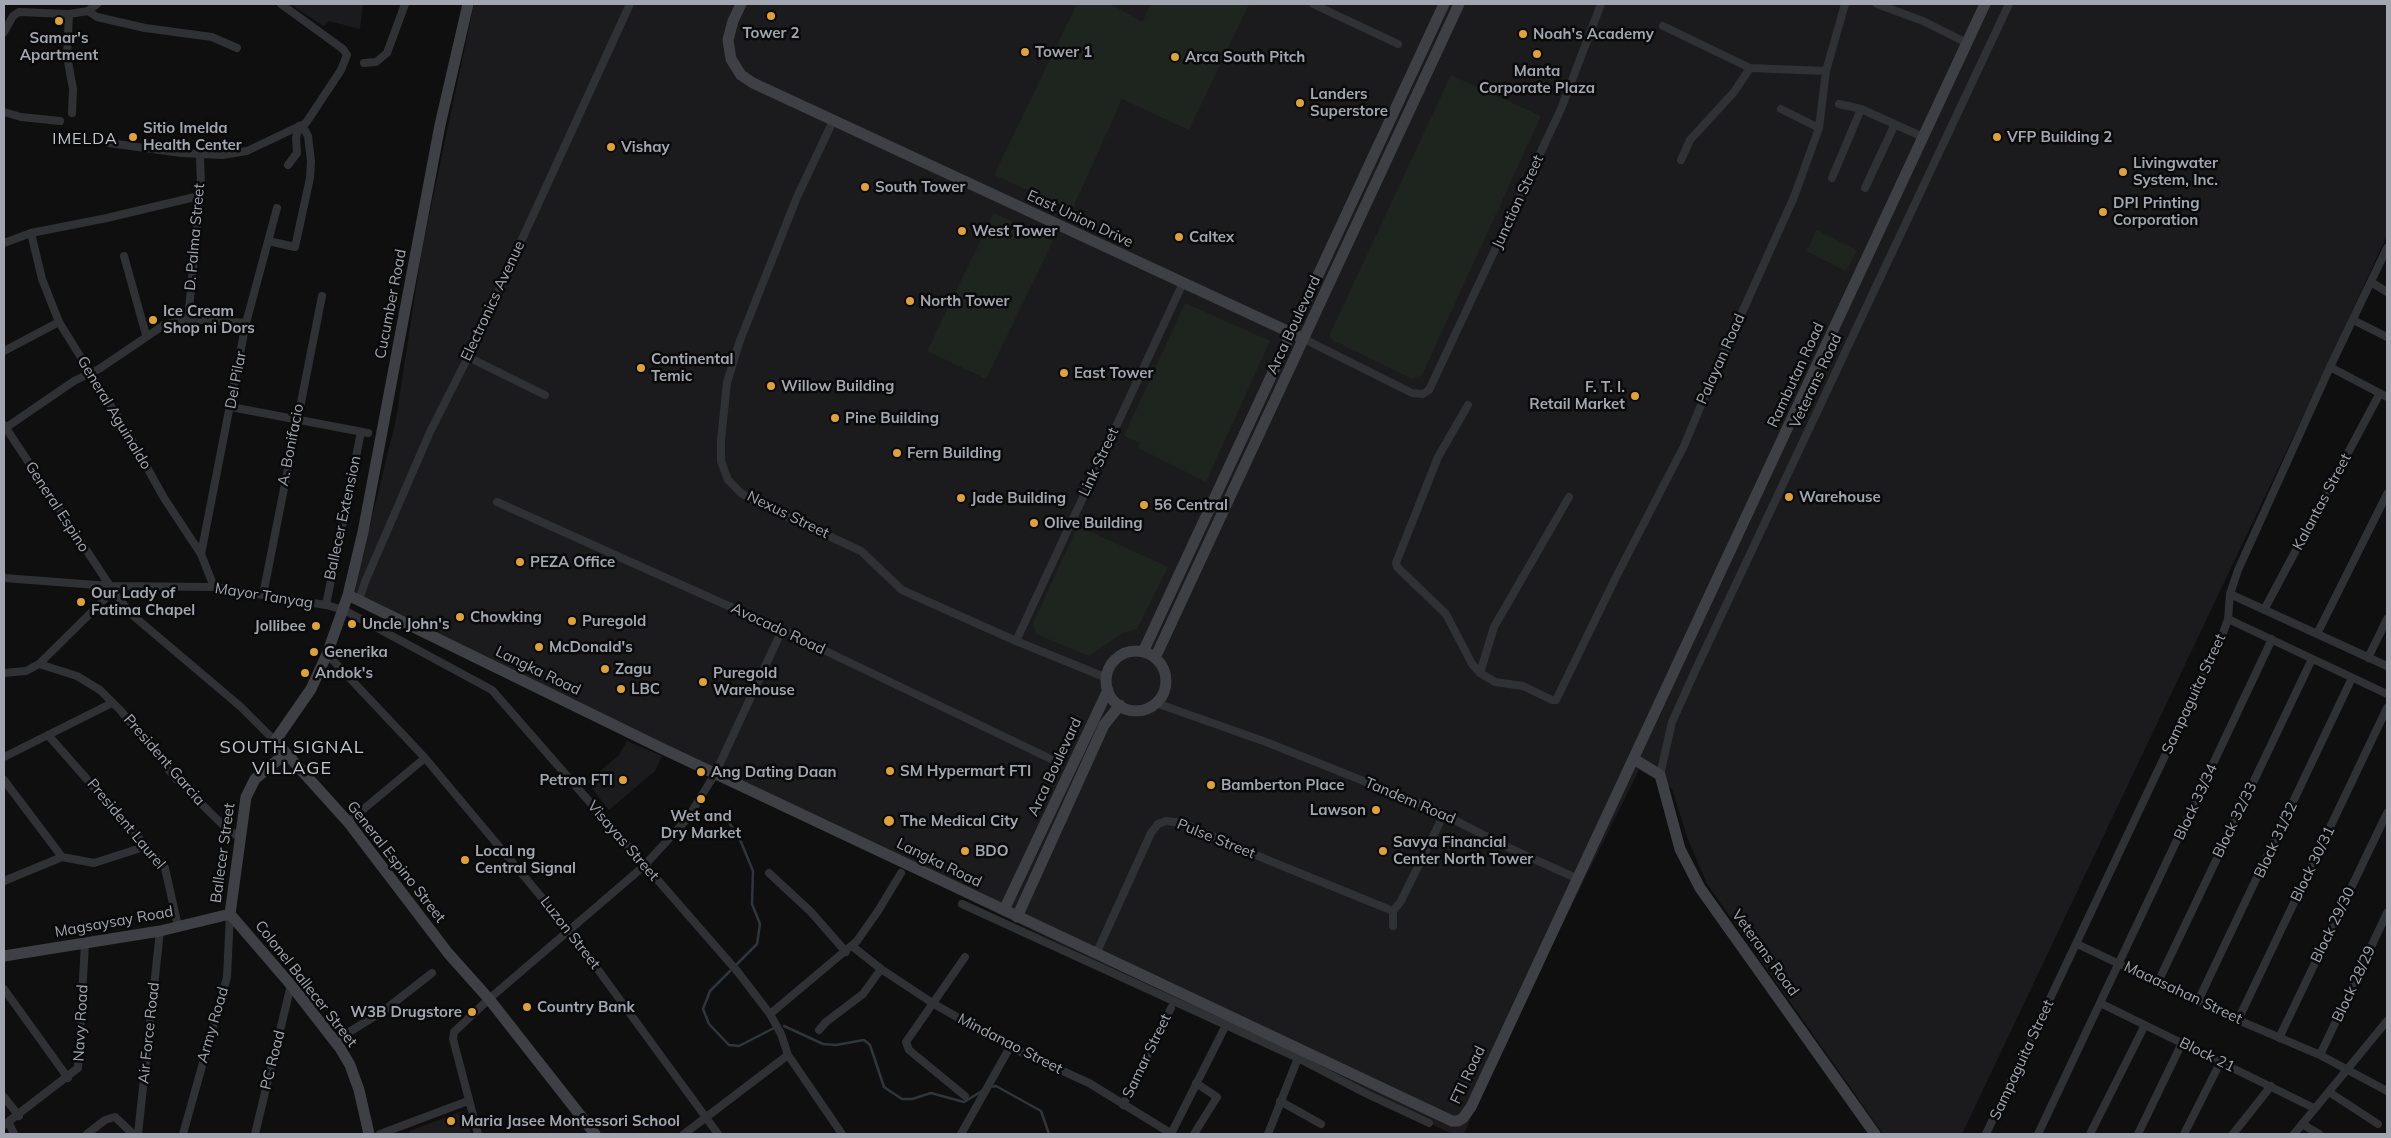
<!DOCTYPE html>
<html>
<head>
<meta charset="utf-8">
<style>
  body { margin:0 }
  #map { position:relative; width:2391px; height:1138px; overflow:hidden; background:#0f0f10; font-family:Mulish,sans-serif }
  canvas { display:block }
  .frame { position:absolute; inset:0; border:5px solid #a1a6b0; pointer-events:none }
</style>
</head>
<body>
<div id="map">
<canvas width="2391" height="1138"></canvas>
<div class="frame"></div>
</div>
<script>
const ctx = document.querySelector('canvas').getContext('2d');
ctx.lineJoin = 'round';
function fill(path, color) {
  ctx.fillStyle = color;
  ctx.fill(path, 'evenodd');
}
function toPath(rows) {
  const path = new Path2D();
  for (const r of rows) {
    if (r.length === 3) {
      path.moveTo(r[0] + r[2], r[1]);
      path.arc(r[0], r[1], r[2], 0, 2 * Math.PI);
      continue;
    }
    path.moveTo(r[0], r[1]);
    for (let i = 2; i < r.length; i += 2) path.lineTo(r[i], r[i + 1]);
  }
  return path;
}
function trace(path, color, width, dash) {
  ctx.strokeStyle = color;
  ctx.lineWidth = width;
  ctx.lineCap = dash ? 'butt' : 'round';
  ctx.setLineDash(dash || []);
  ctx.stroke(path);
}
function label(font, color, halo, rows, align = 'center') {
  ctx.font = font + ' Mulish,sans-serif';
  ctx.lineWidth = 5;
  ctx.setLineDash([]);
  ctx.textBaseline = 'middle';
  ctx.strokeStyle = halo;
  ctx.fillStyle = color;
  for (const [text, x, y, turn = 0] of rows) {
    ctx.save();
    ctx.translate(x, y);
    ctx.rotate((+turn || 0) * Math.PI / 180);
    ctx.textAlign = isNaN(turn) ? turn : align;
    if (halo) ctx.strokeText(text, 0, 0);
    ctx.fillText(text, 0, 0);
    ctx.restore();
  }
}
fill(toPath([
  [290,4,363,4,360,29,329,21,324,26],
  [474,4,2387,4,2387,235,2325,370,1962,1134,1883,1134,1707,884,1687,837,1672,789,1639,770,1506,1038,1464,1134,1452,1134,354,602,356,583,396,419,422,249],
  [627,741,662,756,655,771,609,810,587,782,619,755],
  [463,1111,471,1134,410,1134,409,1131]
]), '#1b1b1d');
fill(toPath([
  [1077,4,1111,4,1142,22,1151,4,1249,4,1189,130,1122,99,1072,210,994,175],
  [1451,75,1541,116,1422,375,1412,379,1332,340,1330,334],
  [994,213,1053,241,986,379,927,351],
  [1817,230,1857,250,1846,271,1806,251],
  [1185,303,1270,341,1206,482,1138,448,1140,443,1124,436],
  [1078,526,1168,567,1137,629,1123,633,1089,656,1036,634,1033,623]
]), '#1e241e');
trace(toPath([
  [727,819,741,842,753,871,752,904,760,924,757,944,736,965],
  [730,971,710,991,703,1009,709,1024,729,1045,739,1046,774,1028],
  [784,1026,823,1044,836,1045,864,1040,870,1045,884,1087,902,1099,912,1099,931,1093,964,1102,982,1091],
  [989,1087,996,1086,1041,1111,1049,1134]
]), '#2e363b', 2.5);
trace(toPath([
  [1313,4,1398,44],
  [1877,4,1923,21,1967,43],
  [88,11,97,17,145,28,212,37,237,48],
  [69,14,67,56,73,89,72,113],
  [1663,26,1750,68,1826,71],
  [4,32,13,16,19,12,69,14,88,11,97,4],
  [364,63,376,62,387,53,405,4],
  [1839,104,1861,109,1923,137],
  [1781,109,1819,128],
  [4,112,21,117,60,121],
  [833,121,797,197,739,343,727,383,721,440,721,461,728,480,741,493,758,503,861,551,902,590,1016,641,1107,678],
  [109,143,181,153,222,155,247,151,306,123,341,70,347,55,343,49,281,4],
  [1681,160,1690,140,1734,92,1750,68],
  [288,165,297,153,296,138,299,126],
  [1832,178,1861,109],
  [1865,188,1895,124],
  [31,233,42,279,59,322,129,435,164,498,201,554,214,587],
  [268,241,295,247,310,178,311,161,308,136,302,125],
  [4,243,31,233,107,218,199,196],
  [124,256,146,335],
  [2371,282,2387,292],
  [188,319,201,186,200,155],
  [2353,320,2387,337],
  [1304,339,1412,393,1423,394,1429,390,1561,109,1601,4],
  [4,351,59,322],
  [468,357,545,395],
  [2330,367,2387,397],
  [1468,405,1438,457,1396,563,1397,567,1446,614,1472,664,1480,673,1495,682,1523,686,1552,700,1556,700,1616,577,1684,446,1709,386,1794,197,1819,128,1826,71,1845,4],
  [231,407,368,433],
  [4,425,110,586,130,613,241,707,275,741],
  [4,429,74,381,99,369,164,325,188,319,246,323],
  [497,502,782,630,1055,761],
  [201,554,246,323,277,208],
  [4,578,110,586,214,587,326,605,344,610,492,690,737,971,770,1014,781,1034,788,1055,842,1134],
  [2230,594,2387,666],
  [263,595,322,296],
  [359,600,365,582,430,432,468,357,630,4],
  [326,605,361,432],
  [2264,610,2380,393],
  [2228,619,2387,694],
  [2317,634,2387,494],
  [1016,641,1183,283],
  [327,654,425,758,569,930,718,1134],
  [2368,658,2387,619],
  [39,664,77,676,100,690,121,711,177,780,226,828,239,837],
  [4,673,26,671,39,664,113,591],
  [1480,673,1494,627,1569,497],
  [1156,703,1266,742,1431,808,1507,847,1576,878],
  [48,735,165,868,178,926],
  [4,757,112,703],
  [1660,775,1672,722,1696,669,2009,4],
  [4,780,62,857],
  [348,822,425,758],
  [769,873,811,912,846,952],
  [4,881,62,857,94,863,147,846],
  [962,904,1298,1058,1367,1094,1429,1123],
  [1393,911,1401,901,1444,814],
  [1393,926,1393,911],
  [2077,944,2238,1020,2320,1055,2387,1091],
  [852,946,881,969,934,1004,1010,1047,1089,1083,1172,1134],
  [1096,954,1151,833,1158,824,1166,821,1182,823,1270,861,1393,911],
  [965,957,906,1042,909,1050,965,1096],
  [2158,982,2312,659],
  [4,989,68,1078],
  [2198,1001,2352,678],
  [2100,1003,2314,1108],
  [770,1014,857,941,878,911,901,873],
  [2238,1020,2387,708],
  [819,1030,826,1022,863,994,881,969],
  [2279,1038,2387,813],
  [335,1041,386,1009,432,973],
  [2320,1055,2387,913],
  [2329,1092,2378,1124],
  [4,1097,19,1116],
  [1280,1101,1321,1124],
  [1123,1105,1171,1008],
  [9,1123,14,1134],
  [2302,1124,2319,1134],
  [4,1125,78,1068,85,943],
  [87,1134,105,1120,115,1117,133,1134],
  [138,1134,160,931],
  [183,1134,227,977,230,914],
  [255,1134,291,985],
  [380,1134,468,1101],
  [478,1134,453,1039,454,1032,489,999,644,866,687,819,715,774,782,630],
  [684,1134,788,1055],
  [961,1134,1010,1047],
  [1171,1134,1226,1025],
  [1194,1134,1217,1097,1196,1083],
  [1268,1134,1298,1058],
  [1986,1134,2223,633,2228,619,2230,594,2238,570,2330,367,2387,248],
  [2038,1134,2272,639],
  [2090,1134,2145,1025],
  [2138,1134,2182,1043],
  [2184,1134,2221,1061],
  [2233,1134,2271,1086],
  [2294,1134,2387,1021]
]), '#303135', 8);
trace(toPath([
  [468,4,440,125,363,532,348,595,327,654,311,689,275,741,348,822,448,953,489,999,595,1134],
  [741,4,733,21,728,40,731,59,741,75,753,83,1298,336],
  [348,595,663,749,1452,1121,1458,1121,1463,1118,1471,1107,1985,4],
  [1136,681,30],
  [1143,652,1444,4],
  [1155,658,1459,4],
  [1634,759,1660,775,1680,849,1700,888,1875,1134],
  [1004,910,1108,690],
  [230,914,291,985,340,1048,350,1065,359,1090,369,1134],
  [230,914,246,797,255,779,286,753],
  [1017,917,1104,725,1120,705],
  [4,956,160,931,230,914]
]), '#3f4045', 11);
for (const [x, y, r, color] of [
  [771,16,5,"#dea239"],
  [59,21,5,"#dea239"],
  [1523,34,5,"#dea239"],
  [1025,52,5,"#dea239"],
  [1537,54,5,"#dea239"],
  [1175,57,5,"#dea239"],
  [1300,103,5,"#dea239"],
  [133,137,5,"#dea239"],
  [1997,137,5,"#dea239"],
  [611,147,5,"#dea239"],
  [2123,172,5,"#dea239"],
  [865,187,5,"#dea239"],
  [2103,212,5,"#dea239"],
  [962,231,5,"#dea239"],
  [1179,237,5,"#dea239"],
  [910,301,5,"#dea239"],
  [153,320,5,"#dea239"],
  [641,368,5,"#dea239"],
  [1064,373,5,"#dea239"],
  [771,386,5,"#dea239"],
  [1635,396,5,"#dea239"],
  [835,418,5,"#dea239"],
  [897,453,5,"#dea239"],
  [1789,497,5,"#dea239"],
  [961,498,5,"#dea239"],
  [1144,505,5,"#dea239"],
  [1034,523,5,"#dea239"],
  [520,562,5,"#dea239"],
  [81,602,5,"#dea239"],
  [460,617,5,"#dea239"],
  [572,621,5,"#dea239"],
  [352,624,5,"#dea239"],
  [316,626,5,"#dea239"],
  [539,647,5,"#dea239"],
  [314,652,5,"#dea239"],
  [605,669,5,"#dea239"],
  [305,673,5,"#dea239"],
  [703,682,5,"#dea239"],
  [621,689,5,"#dea239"],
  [890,771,5,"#dea239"],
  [701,772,5,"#dea239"],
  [623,780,5,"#dea239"],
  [1211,785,5,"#dea239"],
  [701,799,5,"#dea239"],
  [1376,810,5,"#dea239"],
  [889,821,6,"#dea239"],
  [965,851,5,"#dea239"],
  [1383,851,5,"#dea239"],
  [465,860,5,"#dea239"],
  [527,1007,5,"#dea239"],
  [472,1012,5,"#dea239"],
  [451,1121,5,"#dea239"]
]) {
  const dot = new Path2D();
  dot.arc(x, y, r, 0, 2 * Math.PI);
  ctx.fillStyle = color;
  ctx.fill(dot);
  trace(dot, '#0a0a0b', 2);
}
label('bold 15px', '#a1a6b0', '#0a0a0b', [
  ["Tower 2",771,33,"center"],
  ["Noah's Academy",1533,34],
  ["Samar's",59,38,"center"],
  ["Apartment",59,55,"center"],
  ["Tower 1",1035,52],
  ["Arca South Pitch",1185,57],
  ["Manta",1537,71,"center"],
  ["Corporate Plaza",1537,88,"center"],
  ["Landers",1310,94],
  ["Superstore",1310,111],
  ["Sitio Imelda",143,128],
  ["Health Center",143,145],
  ["VFP Building 2",2007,137],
  ["Vishay",621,147],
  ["Livingwater",2133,163],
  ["System, Inc.",2133,180],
  ["South Tower",875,187],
  ["DPI Printing",2113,203],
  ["Corporation",2113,220],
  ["West Tower",972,231],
  ["Caltex",1189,237],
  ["North Tower",920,301],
  ["Ice Cream",163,311],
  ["Shop ni Dors",163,328],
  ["Continental",651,359],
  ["Temic",651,376],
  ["East Tower",1074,373],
  ["Willow Building",781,386],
  ["F. T. I.",1625,387,"right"],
  ["Retail Market",1625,404,"right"],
  ["Pine Building",845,418],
  ["Fern Building",907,453],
  ["Warehouse",1799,497],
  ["Jade Building",971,498],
  ["56 Central",1154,505],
  ["Olive Building",1044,523],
  ["PEZA Office",530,562],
  ["Our Lady of",91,593],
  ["Fatima Chapel",91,610],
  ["Chowking",470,617],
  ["Puregold",582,621],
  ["Uncle John's",362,624],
  ["Jollibee",306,626,"right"],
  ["McDonald's",549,647],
  ["Generika",324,652],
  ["Zagu",615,669],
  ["Andok's",315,673],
  ["Puregold",713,673],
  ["Warehouse",713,690],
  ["LBC",631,689],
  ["SM Hypermart FTI",900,771],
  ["Ang Dating Daan",711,772],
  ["Petron FTI",613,780,"right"],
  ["Bamberton Place",1221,785],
  ["Lawson",1366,810,"right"],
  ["Wet and",701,816,"center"],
  ["Dry Market",701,833,"center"],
  ["The Medical City",900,821],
  ["Savya Financial",1393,842],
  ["Center North Tower",1393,859],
  ["Local ng",475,851],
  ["Central Signal",475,868],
  ["BDO",975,851],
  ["Country Bank",537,1007],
  ["W3B Drugstore",462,1012,"right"],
  ["Maria Jasee Montessori School",461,1121]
], 'left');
label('15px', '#a1a6b0', '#0a0a0b', [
  ["Junction Street",1518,202,-65],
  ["East Union Drive",1080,219,25],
  ["D. Palma Street",195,237,-85],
  ["Electronics Avenue",493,301,-65],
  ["Cucumber Road",391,304,-79],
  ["Arca Boulevard",1294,325,-65],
  ["Palayan Road",1721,359,-66],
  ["Rambutan Road",1796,375,-65],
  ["Del Pilar",236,380,-79],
  ["Veterans Road",1816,381,-65],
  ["General Aguinaldo",114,413,59],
  ["A. Bonifacio",291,445,-79],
  ["Link Street",1099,462,-65],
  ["Kalantas Street",2322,502,-62],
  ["General Espino",57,507,57],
  ["Nexus Street",788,515,26],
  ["Ballecer Extension",343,518,-78],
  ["Mayor Tanyag",264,596,9],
  ["Avocado Road",778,629,25],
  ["Langka Road",538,671,26],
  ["Sampaguita Street",2194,694,-65],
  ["President Garcia",164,760,49],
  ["Arca Boulevard",1055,767,-65],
  ["Tandem Road",1410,801,23],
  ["Block 33/34",2196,802,-65],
  ["Block 32/33",2235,820,-64],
  ["President Laurel",126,824,50],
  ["Pulse Street",1216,839,22],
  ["Block 31/32",2276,840,-65],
  ["Visayas Street",623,841,49],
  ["Ballecer Street",223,853,-82],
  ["General Espino Street",396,862,52],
  ["Langka Road",939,863,26],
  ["Block 30/31",2313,864,-64],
  ["Magsaysay Road",114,922,-10],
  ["Block 29/30",2333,925,-64],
  ["Luzon Street",570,933,52],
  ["Veterans Road",1765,953,54],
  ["Colonel Ballecer Street",306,984,52],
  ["Block 28/29",2354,984,-65],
  ["Maaasahan Street",2183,993,25],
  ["Navy Road",81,1023,-87],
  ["Army Road",213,1025,-74],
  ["Air Force Road",149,1033,-84],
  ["Mindanao Street",1010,1044,27],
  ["Block 21",2207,1055,26],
  ["Samar Street",1147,1056,-64],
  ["PC Road",273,1060,-76],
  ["Sampaguita Street",2022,1060,-65],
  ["FTI Road",1468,1075,-65]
]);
ctx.letterSpacing = '1px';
label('16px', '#c2c5cc', '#0a0a0b', [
  ["IMELDA",85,139]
]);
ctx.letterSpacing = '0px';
ctx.letterSpacing = '1px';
label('18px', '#c2c5cc', '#0a0a0b', [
  ["SOUTH SIGNAL",292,748],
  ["VILLAGE",292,769]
]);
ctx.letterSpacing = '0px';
</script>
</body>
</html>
